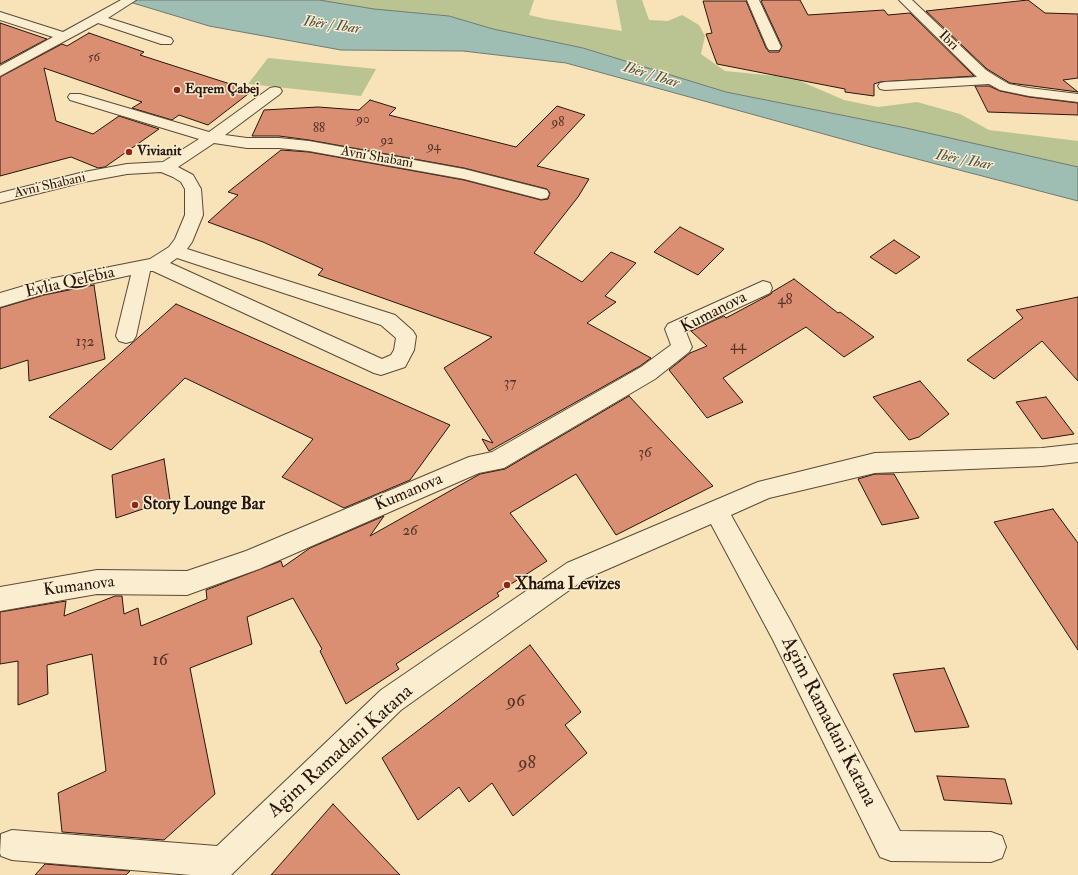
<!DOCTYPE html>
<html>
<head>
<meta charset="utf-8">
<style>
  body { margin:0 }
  canvas { display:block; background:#f7e3b7 }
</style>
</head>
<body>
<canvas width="1078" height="875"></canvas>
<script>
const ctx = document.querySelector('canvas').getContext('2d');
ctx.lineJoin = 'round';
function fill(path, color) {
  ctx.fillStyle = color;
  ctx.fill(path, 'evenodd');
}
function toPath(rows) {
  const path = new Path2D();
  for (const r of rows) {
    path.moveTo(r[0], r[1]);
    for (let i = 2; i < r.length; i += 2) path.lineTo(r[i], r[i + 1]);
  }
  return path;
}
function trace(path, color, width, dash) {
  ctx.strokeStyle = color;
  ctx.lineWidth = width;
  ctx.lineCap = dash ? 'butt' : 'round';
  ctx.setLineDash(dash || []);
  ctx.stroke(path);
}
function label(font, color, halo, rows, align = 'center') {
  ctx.font = font + ' "IM FELL Double Pica",serif';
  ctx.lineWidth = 3;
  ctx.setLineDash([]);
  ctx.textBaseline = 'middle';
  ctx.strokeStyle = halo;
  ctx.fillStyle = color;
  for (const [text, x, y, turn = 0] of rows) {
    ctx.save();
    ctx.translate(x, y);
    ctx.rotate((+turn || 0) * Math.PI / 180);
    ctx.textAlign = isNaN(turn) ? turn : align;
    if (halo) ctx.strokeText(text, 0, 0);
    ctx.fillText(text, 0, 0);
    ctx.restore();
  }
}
fill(toPath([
  [319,0,534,0,529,15,546,19,622,31,616,0,642,0,649,20,668,21,682,15,699,25,705,36,701,54,725,71,776,76,800,81,844,100,878,107,917,102,960,114,989,130,1078,141,1078,167,906,128,726,92,583,48,493,29,449,16,374,9],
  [268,58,376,69,361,96,248,84]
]), '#b9c492');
const water = toPath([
  [123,0,319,0,374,9,449,16,493,29,583,48,726,92,906,128,1078,167,1078,201,871,147,566,63,463,51,341,50,209,26,123,0]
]);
fill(water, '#9ebeb3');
trace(water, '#6f7b70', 1);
const building = toPath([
  [763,0,800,0,808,15,884,10,888,15,910,13,974,76,880,82,874,84,874,96,845,92,845,89,717,64,706,34,712,33,703,1,746,1,766,48,769,52,779,52,782,46,761,1,763,0],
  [1028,0,1045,13,1078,14,1078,78,1063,80,1078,92,1010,83,987,69,926,11,1028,0],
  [0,23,47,39,0,64,0,23],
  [89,33,144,52,140,55,252,91,208,125,179,115,172,120,132,108,142,102,44,68,56,121,93,134,119,116,159,129,105,167,98,168,71,157,0,176,0,77,62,44,67,46,89,33],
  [975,86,989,86,1000,91,1029,97,1078,103,1078,115,988,112,975,86],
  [370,100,396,108,389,115,516,147,557,106,585,115,537,166,589,179,578,197,534,253,582,282,611,252,636,263,605,296,616,302,587,323,651,358,640,366,489,451,482,439,493,443,444,368,492,337,318,275,323,269,263,242,208,222,238,195,228,192,281,150,309,152,464,180,541,200,548,199,550,193,547,189,464,168,309,140,279,136,252,136,264,110,318,107,359,110,370,100],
  [680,227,724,249,698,275,654,252,680,227],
  [894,240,920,257,896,274,870,257,894,240],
  [794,279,838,313,840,312,874,337,844,357,806,327,723,378,743,402,707,418,669,370,690,353,707,346,691,331,724,316,726,318,771,294,772,292,794,279],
  [94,285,105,359,29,381,28,360,0,369,0,308,44,295,94,285],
  [1078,297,1078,381,1042,341,994,379,967,360,1023,318,1016,310,1078,297],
  [176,304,450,425,410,480,344,508,282,477,313,439,185,378,111,450,49,417,176,304],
  [920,381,949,414,919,437,909,440,873,397,920,381],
  [629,396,713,486,616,535,576,474,510,513,547,561,497,593,499,596,396,664,399,669,346,704,320,651,322,649,293,598,247,617,252,644,190,668,215,794,164,840,62,832,58,793,106,771,92,654,47,665,48,694,18,705,18,661,0,664,0,612,66,601,64,616,115,596,122,596,124,614,138,608,141,626,207,599,206,590,281,561,283,567,310,548,384,516,370,536,480,474,505,469,629,396],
  [1046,397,1074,434,1042,439,1016,402,1046,397],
  [164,459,170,500,116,518,112,475,164,459],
  [875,474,894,474,919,518,882,525,858,479,875,474],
  [1053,509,1078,543,1078,650,994,522,1053,509],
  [530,645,581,712,565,725,587,753,513,816,492,783,469,802,459,787,418,820,382,758,530,645],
  [944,668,969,727,915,732,893,674,944,668],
  [937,776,1005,779,1012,804,944,800,937,776],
  [333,804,400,875,271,875,333,804],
  [45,864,130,871,126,875,35,875,45,864]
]);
fill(building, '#da8f73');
trace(building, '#28160c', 1);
const minor = toPath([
  [121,0,136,0,108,18,171,38,173,41,171,44,161,44,98,23,0,76,0,66,53,37,0,20,0,12,63,32,121,0],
  [747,0,759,0,781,47,779,50,769,50,767,47,747,0],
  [899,0,912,0,986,70,997,77,1009,84,1029,88,1078,94,1078,102,1029,96,1000,90,989,84,885,90,880,89,878,86,880,83,885,82,977,77,899,0],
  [275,87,280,88,282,91,280,94,225,135,247,138,279,138,309,141,464,169,547,190,549,194,547,198,541,199,464,179,309,151,279,148,247,148,214,143,178,167,193,175,201,189,203,215,192,242,187,249,395,315,413,331,416,336,414,350,405,367,381,375,374,373,153,271,150,271,136,336,133,341,126,343,119,341,116,336,131,275,44,294,0,307,0,293,44,280,150,259,169,247,175,239,185,215,185,189,181,182,173,177,161,172,127,174,84,182,0,203,0,193,84,172,127,164,163,162,199,139,70,100,68,97,70,94,80,94,209,132,270,88,275,87],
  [177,258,381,325,396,338,394,350,391,355,382,359,170,263,177,258],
  [763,281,770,283,772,288,770,293,686,332,692,347,689,352,655,379,504,468,479,473,259,569,187,595,97,594,0,611,0,587,97,570,187,571,246,551,469,457,492,452,641,367,671,345,665,329,668,324,763,281],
  [1078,444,1078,462,1042,466,875,473,769,498,731,515,791,622,900,831,991,832,1002,836,1006,847,1002,858,991,862,891,861,880,857,773,640,711,524,585,579,401,710,231,875,191,875,12,860,1,856,0,853,1,834,12,830,217,846,381,690,567,563,758,482,875,453,1042,448,1078,444]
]);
trace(minor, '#5c4937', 2);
fill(minor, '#faedd0');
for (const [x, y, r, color] of [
  [177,90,4,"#8f2418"],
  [129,152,4,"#8f2418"],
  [135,505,4,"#8f2418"],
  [507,585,4,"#8f2418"]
]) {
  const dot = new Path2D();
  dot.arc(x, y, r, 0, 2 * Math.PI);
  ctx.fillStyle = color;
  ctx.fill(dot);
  trace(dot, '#faedd0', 1.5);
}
label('13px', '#543426', null, [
  ["56",94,58],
  ["90",363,120],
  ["98",558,123],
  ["88",319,129],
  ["92",387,141],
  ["94",434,147]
]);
label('14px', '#28160c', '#faedd0', [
  ["Ibri",948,41,44],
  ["Avni Shabani",377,158,10],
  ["Avni Shabani",50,186,-13]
]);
label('bold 14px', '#28160c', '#faedd0', [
  ["Eqrem Çabej",185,90],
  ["Vivianit",137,152]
], 'left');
label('italic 15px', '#515146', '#faedd0', [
  ["Ibër / Ibar",332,26,8],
  ["Ibër / Ibar",651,76,17],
  ["Ibër / Ibar",964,161,11]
]);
label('15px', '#543426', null, [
  ["48",785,301],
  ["132",85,343],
  ["44",738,347],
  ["37",510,384],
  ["36",645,454],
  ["26",410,532]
]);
label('17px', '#28160c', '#faedd0', [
  ["Evlia Qelebia",70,283,-13],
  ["Kumanova",714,313,-27],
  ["Kumanova",409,493,-23],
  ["Kumanova",79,587,-7]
]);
label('bold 17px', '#28160c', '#faedd0', [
  ["Story Lounge Bar",143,505],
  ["Xhama Levizes",515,585]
], 'left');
label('18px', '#543426', null, [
  ["16",160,661],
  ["96",516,702],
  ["98",527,764]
]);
label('20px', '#28160c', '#faedd0', [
  ["Agim Ramadani Katana",828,722,63],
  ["Agim Ramadani Katana",341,752,-42]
]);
</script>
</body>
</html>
